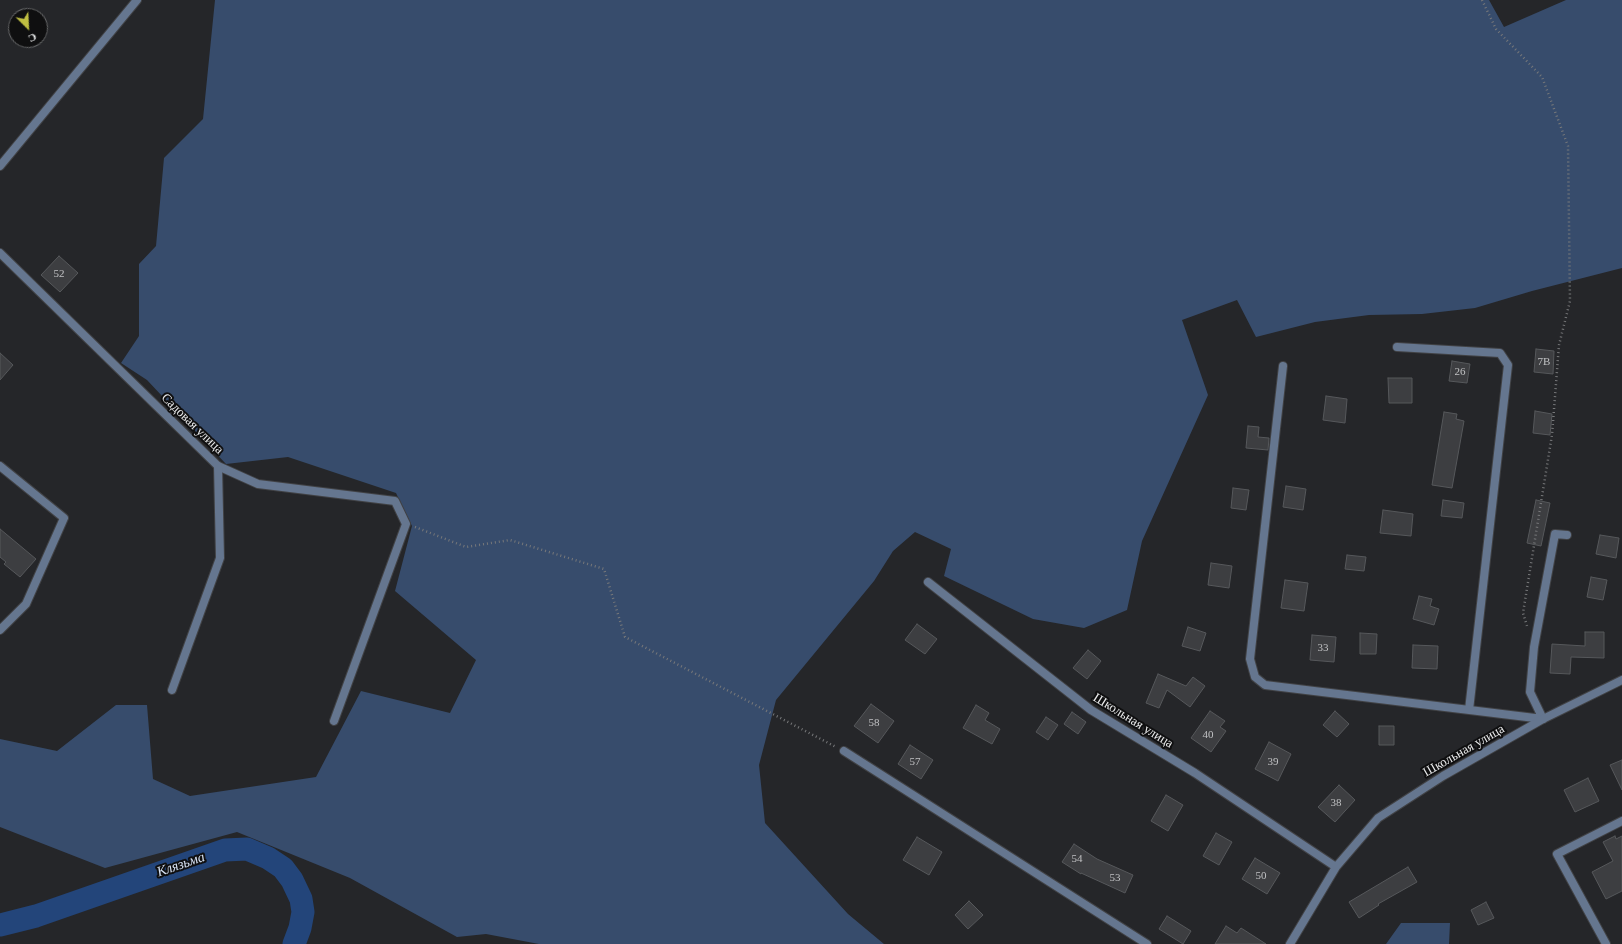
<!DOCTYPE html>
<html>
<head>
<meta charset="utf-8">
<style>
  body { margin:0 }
  #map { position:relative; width:1622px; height:944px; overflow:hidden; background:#252629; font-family:Georgia,serif }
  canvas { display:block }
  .north { position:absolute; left:8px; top:8px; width:40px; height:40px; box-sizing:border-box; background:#0f0f10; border:1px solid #676869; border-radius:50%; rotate:156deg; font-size:11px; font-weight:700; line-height:16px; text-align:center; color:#ecedee }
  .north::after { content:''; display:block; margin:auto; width:14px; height:18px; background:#bfbe41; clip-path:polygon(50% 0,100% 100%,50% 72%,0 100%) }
</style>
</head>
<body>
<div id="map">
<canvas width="1622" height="944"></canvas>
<div class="north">С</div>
</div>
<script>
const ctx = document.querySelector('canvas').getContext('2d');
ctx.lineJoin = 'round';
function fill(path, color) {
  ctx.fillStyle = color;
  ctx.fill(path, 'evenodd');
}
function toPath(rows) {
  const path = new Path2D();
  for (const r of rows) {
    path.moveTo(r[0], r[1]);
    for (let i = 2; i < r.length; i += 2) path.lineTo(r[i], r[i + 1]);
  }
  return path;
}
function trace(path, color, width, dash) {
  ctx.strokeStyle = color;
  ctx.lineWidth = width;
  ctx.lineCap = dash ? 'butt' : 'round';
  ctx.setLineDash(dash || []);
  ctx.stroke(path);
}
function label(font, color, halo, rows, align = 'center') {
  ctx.font = font + ' Georgia,serif';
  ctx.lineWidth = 4;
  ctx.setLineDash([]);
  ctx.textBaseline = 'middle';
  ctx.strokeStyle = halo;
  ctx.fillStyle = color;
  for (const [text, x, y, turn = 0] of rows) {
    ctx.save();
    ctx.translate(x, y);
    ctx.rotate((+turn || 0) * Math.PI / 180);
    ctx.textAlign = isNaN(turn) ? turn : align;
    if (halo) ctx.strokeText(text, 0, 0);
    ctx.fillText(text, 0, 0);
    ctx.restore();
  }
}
fill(toPath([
  [215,0,1489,0,1504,27,1566,0,1622,0,1622,268,1532,291,1475,308,1422,314,1369,315,1315,322,1256,337,1237,300,1182,320,1208,395,1142,541,1127,610,1084,628,1033,619,944,576,951,549,915,532,893,551,874,581,776,700,759,765,765,823,848,914,884,944,539,944,486,934,457,937,350,878,237,832,105,868,0,827,0,739,57,751,116,705,147,705,153,779,190,796,316,777,361,691,450,713,476,660,395,591,412,526,396,493,288,457,226,464,147,380,121,363,139,336,139,264,156,246,164,158,203,119],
  [1401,923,1450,923,1449,944,1386,944]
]), '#374c6c');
trace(toPath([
  [0,925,36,916,225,850,247,849,268,858,283,868,292,880,301,899,303,912,300,928,294,944]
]), '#23457a', 23);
const building = toPath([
  [59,256,78,273,60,292,41,275,59,256],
  [1536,349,1554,351,1553,374,1534,372,1536,349],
  [0,353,13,365,0,380,0,353],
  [1452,361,1470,364,1467,383,1449,381,1452,361],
  [1388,378,1412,378,1412,403,1389,403,1388,378],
  [1326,396,1347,399,1345,423,1323,420,1326,396],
  [1535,411,1552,414,1550,435,1533,433,1535,411],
  [1444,412,1457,414,1456,419,1464,421,1452,488,1432,485,1444,412],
  [1248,426,1259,427,1258,437,1269,438,1268,450,1246,448,1248,426],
  [1286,486,1306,489,1303,510,1283,507,1286,486],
  [1233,488,1249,490,1246,510,1231,508,1233,488],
  [1443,500,1464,503,1462,518,1441,516,1443,500],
  [1536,500,1550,503,1541,546,1527,543,1536,500],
  [1383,510,1413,514,1411,536,1380,533,1383,510],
  [0,529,36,559,20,577,4,564,6,562,0,557,0,529],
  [1600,535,1619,538,1616,558,1596,554,1600,535],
  [1347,555,1366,557,1364,571,1345,569,1347,555],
  [1211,563,1232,566,1229,588,1208,585,1211,563],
  [1591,577,1607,580,1603,600,1587,597,1591,577],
  [1285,580,1308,583,1304,611,1281,608,1285,580],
  [1419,596,1432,599,1430,606,1439,609,1434,625,1413,619,1419,596],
  [917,624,937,639,925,654,905,640,917,624],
  [1188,627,1206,633,1200,651,1182,646,1188,627],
  [1585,632,1604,632,1604,658,1571,657,1570,674,1550,673,1552,644,1585,646,1585,632],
  [1360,633,1377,634,1376,654,1360,654,1360,633],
  [1312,635,1336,637,1334,662,1310,660,1312,635],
  [1413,645,1438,646,1437,669,1412,668,1413,645],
  [1088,650,1101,661,1087,679,1073,668,1088,650],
  [1158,674,1186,686,1193,677,1205,686,1190,707,1167,690,1159,708,1146,703,1158,674],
  [871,704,894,721,878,743,854,726,871,704],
  [976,705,989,713,985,720,1000,729,992,744,963,728,976,705],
  [1210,711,1225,721,1220,727,1226,731,1211,752,1191,738,1210,711],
  [1335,711,1349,724,1337,737,1323,725,1335,711],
  [1072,712,1086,722,1078,734,1064,724,1072,712],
  [1046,717,1058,725,1048,740,1036,732,1046,717],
  [1379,726,1394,726,1394,745,1379,745,1379,726],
  [1269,742,1291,754,1278,781,1255,769,1269,742],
  [910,745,933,760,921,779,898,764,910,745],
  [1622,760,1622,790,1610,765,1622,760],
  [1588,778,1599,801,1575,812,1564,790,1588,778],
  [1339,785,1355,800,1335,822,1318,807,1339,785],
  [1166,795,1183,805,1168,831,1151,821,1166,795],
  [1216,833,1232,842,1219,865,1203,856,1216,833],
  [1615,836,1616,839,1622,836,1622,891,1606,899,1592,872,1613,861,1603,842,1615,836],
  [917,837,942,852,929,875,903,860,917,837],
  [1074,844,1097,859,1133,875,1125,893,1081,873,1081,874,1062,862,1074,844],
  [1255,858,1280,873,1267,894,1242,879,1255,858],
  [1408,867,1417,882,1378,904,1379,905,1359,918,1349,902,1408,867],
  [969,901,983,915,968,929,955,915,969,901],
  [1486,902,1494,918,1478,925,1471,910,1486,902],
  [1167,916,1191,931,1183,944,1159,929,1167,916],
  [1226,926,1237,933,1241,928,1266,944,1215,944,1226,926]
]);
fill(building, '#3d3e41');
trace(building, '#56585b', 1);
const service = toPath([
  [0,166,137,0],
  [1397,347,1500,353,1508,365,1469,710],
  [1283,366,1250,659,1255,677,1265,685,1543,719,1530,692,1534,647,1555,534,1567,535],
  [0,466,64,518,26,604,0,630],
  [218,466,258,484,395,501,406,524,334,721],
  [844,751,1147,944],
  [1606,944,1557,854,1622,821]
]);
const minor = toPath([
  [0,253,218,466,220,558,172,690],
  [928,582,1091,710,1195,773,1336,867],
  [1290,944,1336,867,1378,818,1443,776,1543,719,1622,680]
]);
trace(service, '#414245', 10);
trace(minor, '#414245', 10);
trace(toPath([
  [1482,0,1496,29,1542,77,1568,146,1570,301,1559,345,1552,435,1523,613,1527,626],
  [415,527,466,547,510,540,604,569,625,637,836,747]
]), '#77787a', 2.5, [1, 3]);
trace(service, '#65768f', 8);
trace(minor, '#65768f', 8);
label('11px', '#c0c1c3', null, [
  ["52",59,274],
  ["7В",1544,362],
  ["26",1460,372],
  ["33",1323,648],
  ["58",874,723],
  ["40",1208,735],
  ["57",915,762],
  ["39",1273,762],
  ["38",1336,803],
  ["54",1077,859],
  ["50",1261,876],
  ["53",1115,878]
]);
label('13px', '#ecedee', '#0f0f10', [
  ["Садовая улица",192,424,44],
  ["Школьная улица",1133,721,32],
  ["Школьная улица",1464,751,-30]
]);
label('italic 14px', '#d7e2f3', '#0f0f10', [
  ["Клязьма",181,865,-19]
]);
</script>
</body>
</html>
